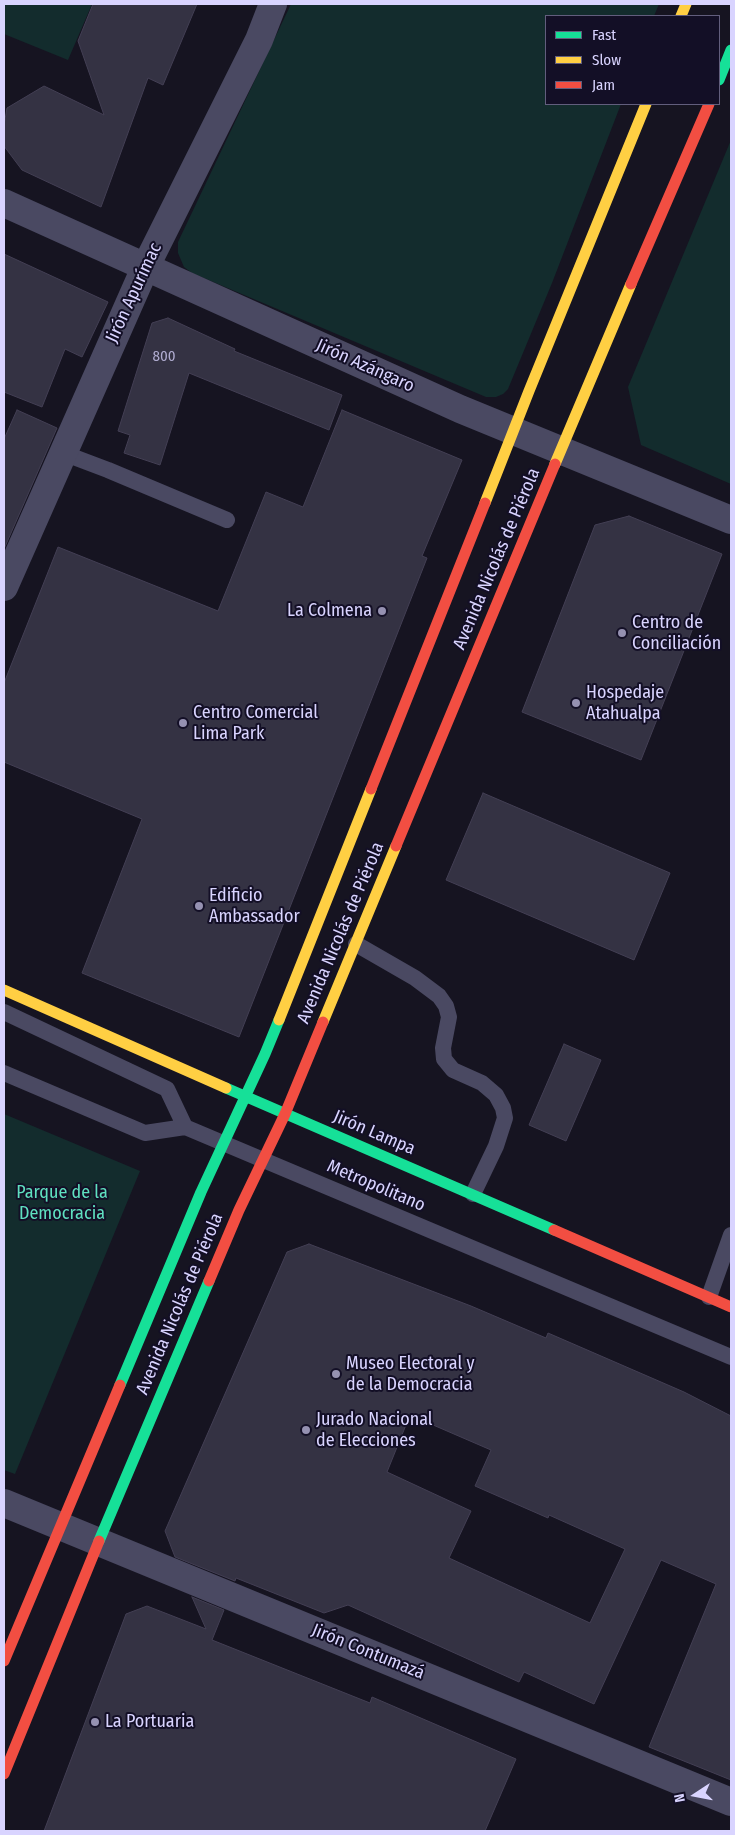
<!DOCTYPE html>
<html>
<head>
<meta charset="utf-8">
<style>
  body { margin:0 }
  #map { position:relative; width:735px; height:1835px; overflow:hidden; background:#161421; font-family:"Fira Sans Condensed",sans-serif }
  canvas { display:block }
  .frame { position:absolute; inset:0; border:5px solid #d9d4ff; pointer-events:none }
  .legend { position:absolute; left:545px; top:15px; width:175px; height:90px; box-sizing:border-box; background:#130f26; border:1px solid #625e7d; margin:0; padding:6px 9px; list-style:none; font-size:15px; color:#d9d4ff }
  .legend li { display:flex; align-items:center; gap:10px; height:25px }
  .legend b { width:25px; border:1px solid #625e7d }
  .north { position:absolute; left:670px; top:1770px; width:50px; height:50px; -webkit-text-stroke:4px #130f26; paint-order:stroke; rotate:259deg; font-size:14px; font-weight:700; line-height:20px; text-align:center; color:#d9d4ff }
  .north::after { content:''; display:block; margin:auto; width:18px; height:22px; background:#d9d4ff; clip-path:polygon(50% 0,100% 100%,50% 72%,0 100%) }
</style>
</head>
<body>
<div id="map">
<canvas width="735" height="1835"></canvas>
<div class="frame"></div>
<ul class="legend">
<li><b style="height:6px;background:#16e098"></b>Fast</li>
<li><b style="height:6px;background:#ffcf43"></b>Slow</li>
<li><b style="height:6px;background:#f24e42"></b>Jam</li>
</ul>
<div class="north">N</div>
</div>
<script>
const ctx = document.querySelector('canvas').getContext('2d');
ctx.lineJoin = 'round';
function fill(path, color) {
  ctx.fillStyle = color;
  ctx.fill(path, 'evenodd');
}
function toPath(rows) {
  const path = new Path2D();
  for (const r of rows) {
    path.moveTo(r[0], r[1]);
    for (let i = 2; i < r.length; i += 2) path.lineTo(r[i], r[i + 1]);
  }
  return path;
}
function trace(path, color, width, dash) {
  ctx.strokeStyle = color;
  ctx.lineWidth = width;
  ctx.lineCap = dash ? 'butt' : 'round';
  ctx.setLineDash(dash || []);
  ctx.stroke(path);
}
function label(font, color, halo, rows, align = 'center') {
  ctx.font = font + ' "Fira Sans Condensed",sans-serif';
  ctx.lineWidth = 4;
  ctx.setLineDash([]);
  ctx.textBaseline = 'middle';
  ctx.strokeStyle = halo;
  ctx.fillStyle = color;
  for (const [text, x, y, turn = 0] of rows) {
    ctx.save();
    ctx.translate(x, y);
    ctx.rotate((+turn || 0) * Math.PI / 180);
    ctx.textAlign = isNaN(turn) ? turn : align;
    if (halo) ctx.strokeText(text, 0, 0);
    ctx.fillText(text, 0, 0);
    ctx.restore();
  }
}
fill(toPath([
  [4,4,92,4,68,60,4,34],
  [291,4,659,4,654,16,546,16,546,104,621,104,552,283,508,389,503,394,496,397,486,397,192,273,184,267,178,253,178,242],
  [731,140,731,484,641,445,628,387],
  [4,1114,140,1171,15,1474,4,1470]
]), '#132c2d');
const building = toPath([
  [93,4,197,4,163,85,148,78,101,207,22,170,4,146,4,125,7,108,44,86,104,115,78,41,93,4],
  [4,254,108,302,82,357,65,349,42,407,4,392,4,254],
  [168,318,235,349,234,351,342,395,329,430,189,373,160,465,124,453,130,435,118,431,152,323,168,318],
  [17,410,57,428,4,549,4,439,17,410],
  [342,410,462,460,422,556,427,558,239,1037,82,973,142,819,4,762,4,683,58,547,218,611,266,492,303,507,342,410],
  [629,516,722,554,641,760,522,712,595,525,629,516],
  [483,793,670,873,634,960,446,880,483,793],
  [564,1044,601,1060,566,1141,529,1125,564,1044],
  [309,1244,471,1306,546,1338,548,1333,684,1392,731,1416,731,1780,649,1747,716,1584,661,1560,594,1704,524,1672,519,1682,348,1605,324,1613,236,1578,235,1581,175,1557,165,1531,287,1252,309,1244],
  [410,1415,491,1450,475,1486,548,1518,549,1515,625,1549,590,1623,449,1558,471,1511,387,1472,410,1415],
  [192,1597,224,1610,212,1640,370,1703,372,1697,516,1759,485,1831,44,1831,126,1614,147,1606,206,1629,192,1597]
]);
fill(building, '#343243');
trace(building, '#433f54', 1);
trace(toPath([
  [63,453,108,470,227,520],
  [356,944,415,978,439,996,446,1006,449,1017,443,1048,444,1059,453,1070,482,1083,496,1095,503,1108,505,1118,496,1146,473,1194],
  [4,1012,167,1089,185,1127],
  [4,1073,145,1133,185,1127,731,1357],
  [709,1297,731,1235]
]), '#4a4962', 16);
trace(toPath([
  [4,203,460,409,731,520],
  [4,587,145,268,259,40,273,4],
  [4,1503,731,1802]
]), '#4a4962', 28);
trace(toPath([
  [719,80,731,50],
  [226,1088,554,1230],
  [120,1385,201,1192,265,1054,279,1020],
  [99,1541,209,1281]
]), '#16e098', 11);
trace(toPath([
  [681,16,686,4],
  [555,464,631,284],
  [485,503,529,391,646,104],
  [4,990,226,1088],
  [279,1020,371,789],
  [323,1022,396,846]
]), '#ffcf43', 11);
trace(toPath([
  [631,284,709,104],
  [371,789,485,503],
  [396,846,555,464],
  [554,1230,731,1307],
  [209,1281,239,1210,285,1114,323,1022],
  [4,1661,120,1385],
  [4,1774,99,1541]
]), '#f24e42', 11);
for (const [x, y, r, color] of [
  [382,611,5,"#9591b1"],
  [622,633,5,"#9591b1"],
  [576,703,5,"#9591b1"],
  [183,723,5,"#9591b1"],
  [199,906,5,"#9591b1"],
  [336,1374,5,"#9591b1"],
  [306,1430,5,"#9591b1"],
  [95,1722,5,"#9591b1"]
]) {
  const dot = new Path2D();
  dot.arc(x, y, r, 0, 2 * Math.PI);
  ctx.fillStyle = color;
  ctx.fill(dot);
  trace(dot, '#130f26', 2);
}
label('15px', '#b0acd0', null, [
  ["800",164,357]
]);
label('18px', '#d9d4ff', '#130f26', [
  ["Jirón Apurímac",134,293,-65],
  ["Jirón Azángaro",365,366,24],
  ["Avenida Nicolás de Piérola",497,559,-67],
  ["Avenida Nicolás de Piérola",341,933,-67],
  ["Jirón Lampa",374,1133,23],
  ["Metropolitano",376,1186,23],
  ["Avenida Nicolás de Piérola",180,1304,-67],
  ["Jirón Contumazá",368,1652,22]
]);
label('18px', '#d9d4ff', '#130f26', [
  ["La Colmena",372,611,"right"],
  ["Centro de",632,623],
  ["Conciliación",632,644],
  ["Hospedaje",586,693],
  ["Atahualpa",586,714],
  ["Centro Comercial",193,713],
  ["Lima Park",193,734],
  ["Edificio",209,896],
  ["Ambassador",209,917],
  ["Museo Electoral y",346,1364],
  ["de la Democracia",346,1385],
  ["Jurado Nacional",316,1420],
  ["de Elecciones",316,1441],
  ["La Portuaria",105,1722]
], 'left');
label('18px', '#5fe0c0', '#130f26', [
  ["Parque de la",62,1193],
  ["Democracia",62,1214]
]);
</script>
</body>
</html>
